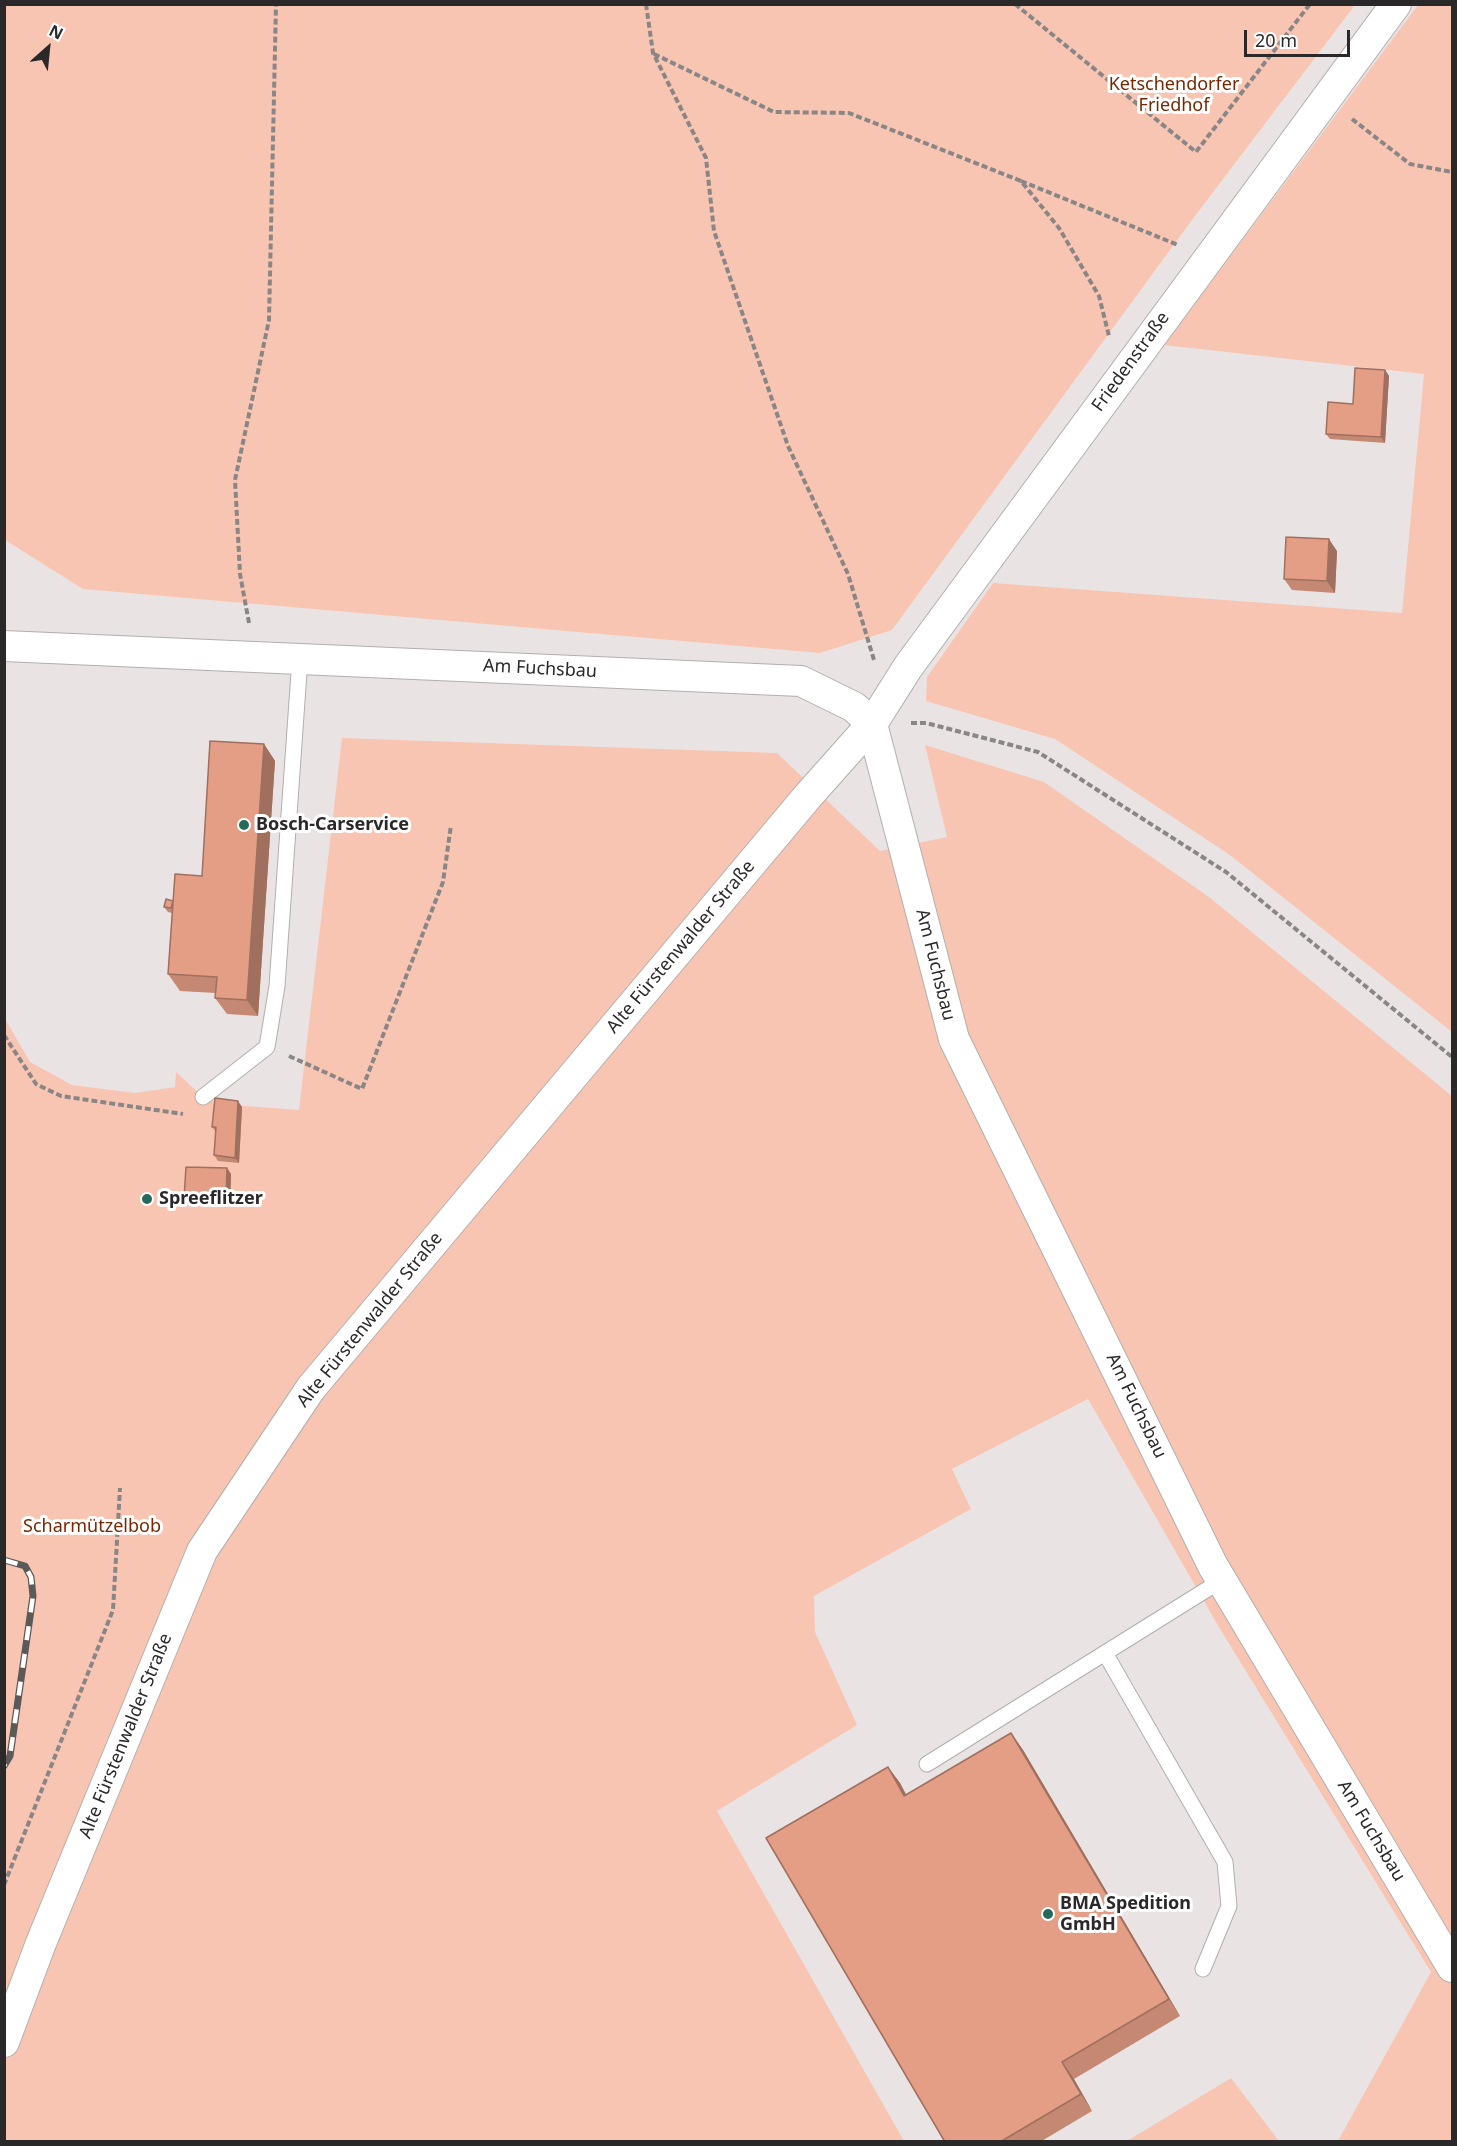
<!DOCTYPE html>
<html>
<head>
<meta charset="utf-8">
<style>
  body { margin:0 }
  #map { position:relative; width:1457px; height:2146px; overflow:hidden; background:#e9e4e3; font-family:"Noto Sans",sans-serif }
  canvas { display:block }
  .frame { position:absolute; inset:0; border:6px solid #2a2828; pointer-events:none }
  .north { position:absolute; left:18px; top:18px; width:60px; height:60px; -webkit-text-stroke:4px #fff; paint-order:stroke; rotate:27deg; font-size:16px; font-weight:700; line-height:24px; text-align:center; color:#2a2828 }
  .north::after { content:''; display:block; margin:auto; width:21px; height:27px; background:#2a2828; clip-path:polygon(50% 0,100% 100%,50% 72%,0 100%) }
  .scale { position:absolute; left:1244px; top:30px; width:106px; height:27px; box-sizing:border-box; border:3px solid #2a2828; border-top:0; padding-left:8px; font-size:18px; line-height:21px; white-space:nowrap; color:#2a2828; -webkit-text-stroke:4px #fff; paint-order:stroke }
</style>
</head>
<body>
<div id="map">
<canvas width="1457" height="2146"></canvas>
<div class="frame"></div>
<div class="north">N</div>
<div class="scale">20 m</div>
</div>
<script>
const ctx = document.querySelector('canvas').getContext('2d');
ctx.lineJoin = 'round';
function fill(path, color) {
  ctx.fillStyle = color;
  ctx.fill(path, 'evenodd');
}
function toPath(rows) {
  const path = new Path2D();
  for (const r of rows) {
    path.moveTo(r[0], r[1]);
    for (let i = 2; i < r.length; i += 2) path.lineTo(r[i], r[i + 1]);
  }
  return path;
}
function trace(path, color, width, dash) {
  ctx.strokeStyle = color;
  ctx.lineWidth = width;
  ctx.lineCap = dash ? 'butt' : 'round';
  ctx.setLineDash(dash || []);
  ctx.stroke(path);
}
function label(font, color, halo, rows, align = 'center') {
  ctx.font = font + ' "Noto Sans",sans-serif';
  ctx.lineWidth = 6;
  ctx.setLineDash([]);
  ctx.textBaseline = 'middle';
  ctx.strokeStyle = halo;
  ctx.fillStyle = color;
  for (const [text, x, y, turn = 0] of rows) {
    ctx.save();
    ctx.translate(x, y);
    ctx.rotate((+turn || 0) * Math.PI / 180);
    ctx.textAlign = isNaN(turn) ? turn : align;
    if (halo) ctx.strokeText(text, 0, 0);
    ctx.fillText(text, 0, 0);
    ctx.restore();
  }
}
fill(toPath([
  [4,5,5,4,1355,5,1189,224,892,630,820,653,83,589,5,540],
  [1418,5,1452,5,1452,1032,1230,855,1055,739,926,701,927,677,993,583,1402,613,1424,374,1164,345],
  [342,738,777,753,880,851,947,837,925,745,1044,782,1209,897,1452,1096,1452,2141,1338,2141,1431,1972,1220,1629,1088,1399,952,1469,971,1509,814,1596,815,1632,857,1725,717,1811,904,2141,5,2141,4,1017,30,1062,72,1085,135,1093,175,1087,176,1072,203,1097,219,1104,299,1110],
  [1231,2078,1279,2141,1127,2141]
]), '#f9c5b3');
const lane = toPath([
  [203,1097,267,1047,277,986,300,658],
  [1105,1653,1225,1862,1229,1906,1203,1969],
  [927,1764,1222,1580]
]);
const street = toPath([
  [4,646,801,681,854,707,872,724,954,1039,1213,1566,1452,1967],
  [4,2042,41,1943,202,1551,311,1388,808,796,872,724,908,667,1396,4]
]);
trace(lane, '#b3aead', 17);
trace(street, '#b3aead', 32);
trace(toPath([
  [646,4,653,53,706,158,714,231,788,446,848,574,874,660],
  [1015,4,1196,152,1310,4],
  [654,54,774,112,849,113,1021,181,1059,228,1099,296,1109,336],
  [1352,119,1410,164,1452,172],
  [1021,181,1178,245],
  [249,623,240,574,235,480,269,320,276,4],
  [911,723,926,723,1038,752,1226,872,1452,1057],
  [4,1035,36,1084,61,1096,183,1114],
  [289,1056,362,1089,443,882,451,825],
  [4,1885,113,1610,120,1488]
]), '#898685', 4, [6, 3]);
trace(lane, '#fff', 15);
trace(street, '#fff', 30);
const rail = toPath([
  [4,1560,25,1566,31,1577,33,1596,10,1756,4,1766]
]);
trace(rail, '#5c5959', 7);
trace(rail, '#fff', 4.5, [14]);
fill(toPath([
  [1385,370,1389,376,1385,443,1330,439,1326,434],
  [1337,551,1335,593,1292,590,1284,579],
  [264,744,275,761,258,1016,227,1014,215,998,216,993,180,991,168,974,172,913,168,912,164,907,173,901,202,876],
  [242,1107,239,1163,218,1161,214,1155,216,1132,212,1127],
  [227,1168,231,1174,230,1206,188,1204,184,1198],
  [1011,1733,1023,1750,1180,2016,1074,2079,1092,2111,1040,2142,945,2142,888,1767,900,1783,906,1795]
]), '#c48873');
fill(toPath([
  [1385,370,1389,376,1385,443,1381,437],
  [1329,539,1337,551,1335,593,1327,581],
  [264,744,275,761,258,1016,247,1000],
  [238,1101,242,1107,239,1163,235,1158],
  [227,1168,231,1174,230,1206,226,1200],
  [1011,1733,1023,1750,1180,2016,1169,1999],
  [888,1767,900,1783,916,1813,904,1796],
  [1062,2062,1074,2079,1092,2111,1081,2094]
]), '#a06f5e');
const building = toPath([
  [1355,368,1385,370,1381,437,1326,434,1328,402,1353,404,1355,368],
  [1286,537,1329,539,1327,581,1284,579,1286,537],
  [210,741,264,744,247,1000,215,998,217,977,168,974,175,874,202,876,210,741],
  [166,899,173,901,171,908,164,907,166,899],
  [215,1098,238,1101,235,1158,214,1155,216,1127,212,1127,215,1098],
  [186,1167,227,1168,226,1200,184,1198,186,1167],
  [1011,1733,1169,1999,1062,2062,1081,2094,1000,2142,945,2142,766,1838,888,1767,904,1796,1011,1733]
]);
fill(building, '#e49e86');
trace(building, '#a06f5e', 1.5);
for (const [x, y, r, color] of [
  [244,825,6,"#25695a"],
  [147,1199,6,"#25695a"],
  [1048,1914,6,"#25695a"]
]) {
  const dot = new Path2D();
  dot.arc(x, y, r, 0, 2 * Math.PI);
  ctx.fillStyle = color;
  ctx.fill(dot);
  trace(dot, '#fff', 2);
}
label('18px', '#782702', '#fff', [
  ["Ketschendorfer",1174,85],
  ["Friedhof",1174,106],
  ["Scharmützelbob",92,1527]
]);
label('18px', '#2a2828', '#fff', [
  ["Friedenstraße",1131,362,-54],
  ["Am Fuchsbau",540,669,3],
  ["Alte Fürstenwalder Straße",681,947,-50],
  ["Am Fuchsbau",935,965,76],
  ["Alte Fürstenwalder Straße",370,1320,-51],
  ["Am Fuchsbau",1136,1406,64],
  ["Alte Fürstenwalder Straße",126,1736,-68],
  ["Am Fuchsbau",1371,1831,59]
]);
label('bold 18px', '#2a2828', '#fff', [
  ["Bosch-Carservice",256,825],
  ["Spreeflitzer",159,1199],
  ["BMA Spedition",1060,1904],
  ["GmbH",1060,1925]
], 'left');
</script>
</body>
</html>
